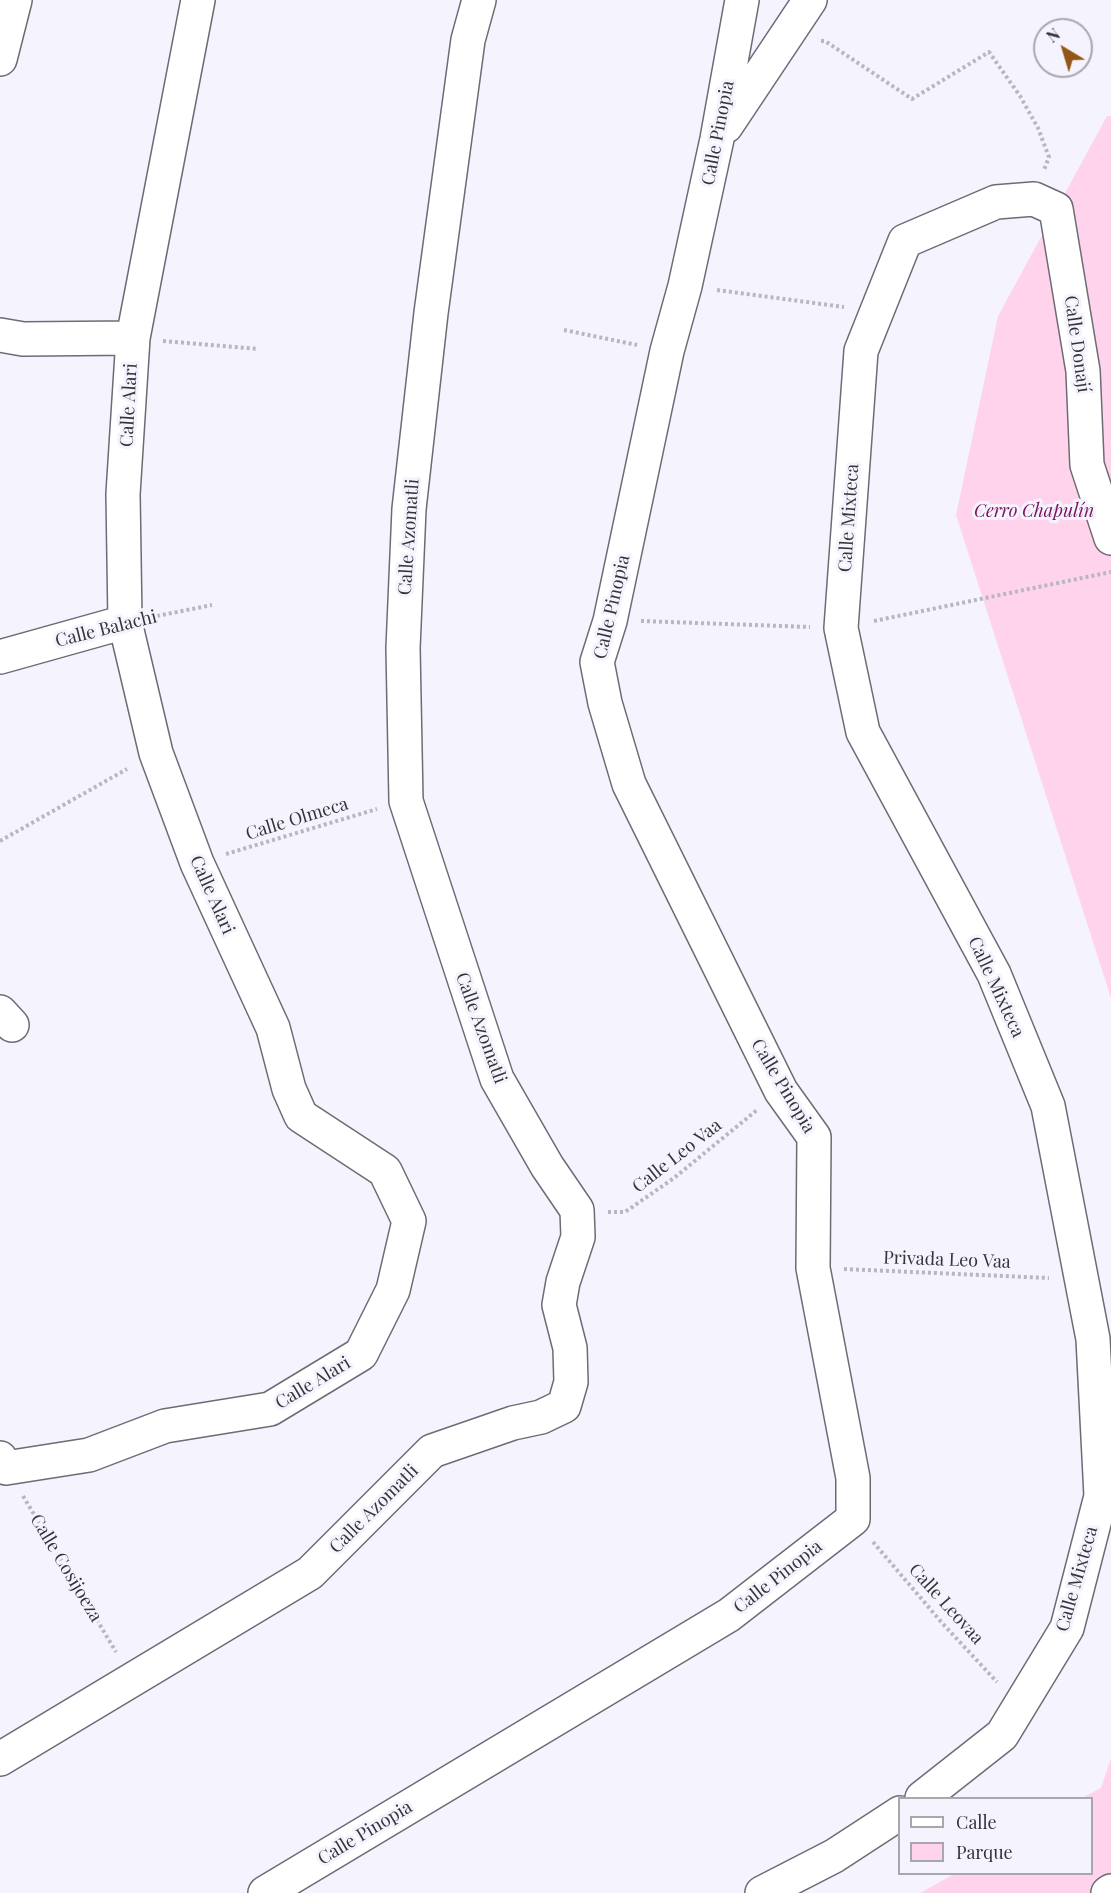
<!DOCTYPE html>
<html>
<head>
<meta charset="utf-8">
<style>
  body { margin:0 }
  #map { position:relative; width:1111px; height:1893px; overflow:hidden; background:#f5f4fe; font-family:"Playfair Display",serif }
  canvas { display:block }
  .legend { position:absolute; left:898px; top:1797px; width:195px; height:78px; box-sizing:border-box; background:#f5f4fe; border:2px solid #a8a7af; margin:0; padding:8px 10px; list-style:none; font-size:18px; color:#353438 }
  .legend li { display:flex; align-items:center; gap:12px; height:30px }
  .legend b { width:30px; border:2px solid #a8a7af }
  .north { position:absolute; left:1033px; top:18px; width:60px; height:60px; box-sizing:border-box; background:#f5f4fe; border:2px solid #a8a7af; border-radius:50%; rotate:322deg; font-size:16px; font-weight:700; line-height:24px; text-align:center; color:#353438 }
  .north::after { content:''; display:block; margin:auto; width:21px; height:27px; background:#935618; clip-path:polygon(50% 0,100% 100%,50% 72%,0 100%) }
</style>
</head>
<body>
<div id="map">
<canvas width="1111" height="1893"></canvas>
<ul class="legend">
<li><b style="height:8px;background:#fff"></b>Calle</li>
<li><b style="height:16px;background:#ffd3eb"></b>Parque</li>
</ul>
<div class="north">N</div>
</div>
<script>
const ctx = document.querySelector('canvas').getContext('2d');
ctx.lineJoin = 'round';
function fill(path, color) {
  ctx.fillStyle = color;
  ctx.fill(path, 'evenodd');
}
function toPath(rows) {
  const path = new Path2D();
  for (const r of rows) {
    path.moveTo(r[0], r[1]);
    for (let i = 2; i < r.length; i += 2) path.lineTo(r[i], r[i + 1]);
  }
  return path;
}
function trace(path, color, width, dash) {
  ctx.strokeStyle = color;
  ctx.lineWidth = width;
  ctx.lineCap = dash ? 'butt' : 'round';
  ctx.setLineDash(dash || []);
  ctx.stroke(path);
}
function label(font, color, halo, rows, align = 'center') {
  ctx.font = font + ' "Playfair Display",serif';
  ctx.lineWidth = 6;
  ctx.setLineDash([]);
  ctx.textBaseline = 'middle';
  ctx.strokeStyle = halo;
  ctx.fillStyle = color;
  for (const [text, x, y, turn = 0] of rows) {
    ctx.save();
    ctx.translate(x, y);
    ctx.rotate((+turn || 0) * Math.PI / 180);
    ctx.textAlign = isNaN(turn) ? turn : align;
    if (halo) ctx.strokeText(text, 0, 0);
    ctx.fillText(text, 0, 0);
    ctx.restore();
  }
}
fill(toPath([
  [1107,116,1111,116,1111,998,956,515,998,316],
  [1111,1758,1111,1893,920,1893,954,1874,1092,1874,1092,1798,1082,1798,1101,1788]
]), '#ffd3eb');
const minor = toPath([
  [0,59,15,0],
  [726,126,810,0],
  [0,335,23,339,133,338],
  [0,657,125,622],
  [0,1012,12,1025],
  [0,1458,6,1468,89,1455,165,1426,270,1409,361,1354,393,1290,409,1221,385,1171,301,1116,289,1089,273,1028,197,863,156,753,125,622,123,494,133,338,198,0],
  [0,1759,310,1573,432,1451,513,1423,541,1417,564,1406,571,1382,570,1348,559,1305,563,1282,578,1237,577,1210,547,1166,497,1079,406,801,403,648,409,509,431,313,468,40,479,0],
  [922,1798,1002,1735,1067,1628,1101,1496,1093,1339,1048,1106,994,974,863,732,841,628,861,351,905,241,996,202,1034,199,1056,209,1083,371,1087,465,1111,538],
  [265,1893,729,1615,853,1519,853,1478,813,1268,814,1137,781,1091,629,784,605,703,597,662,610,621,667,351,685,286,717,139,742,0],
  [762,1893,834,1856,900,1813],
  [1108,1893,1111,1891]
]);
trace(minor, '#6d6b74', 36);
trace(toPath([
  [821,41,825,41,912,99,989,52,1020,96,1038,128,1049,157,1044,170],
  [717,290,844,307],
  [564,330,637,345],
  [163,341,258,349],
  [157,616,212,605],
  [641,621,810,627],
  [874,621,1111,572],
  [0,841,127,769],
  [226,854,377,809],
  [608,1212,625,1212,674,1178,757,1110],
  [844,1269,1049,1278],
  [23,1496,116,1652],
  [873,1542,943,1624,997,1682]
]), '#b8b7bf', 4, [3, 3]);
trace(minor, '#fff', 33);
label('18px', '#353438', '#f5f4fe', [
  ["Calle Pinopia",718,133,-79],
  ["Calle Donají",1077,344,82],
  ["Calle Alari",129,405,-87],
  ["Calle Mixteca",849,518,-86],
  ["Calle Azomatli",409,537,-86],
  ["Calle Pinopia",612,607,-77],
  ["Calle Balachi",106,629,-14],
  ["Calle Olmeca",297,819,-17],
  ["Calle Alari",212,895,66],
  ["Calle Mixteca",996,987,65],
  ["Calle Azomatli",481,1028,70],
  ["Calle Pinopia",783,1086,59],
  ["Calle Leo Vaa",677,1156,-38],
  ["Privada Leo Vaa",947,1260,2],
  ["Calle Alari",313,1383,-31],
  ["Calle Azomatli",374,1509,-45],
  ["Calle Cosijoeza",66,1568,59],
  ["Calle Pinopia",778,1577,-38],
  ["Calle Mixteca",1077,1579,-74],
  ["Calle Leovaa",946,1604,48],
  ["Calle Pinopia",365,1833,-31]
]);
label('italic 18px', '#7a125a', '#f5f4fe', [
  ["Cerro Chapulín",1034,511]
]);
</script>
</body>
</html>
